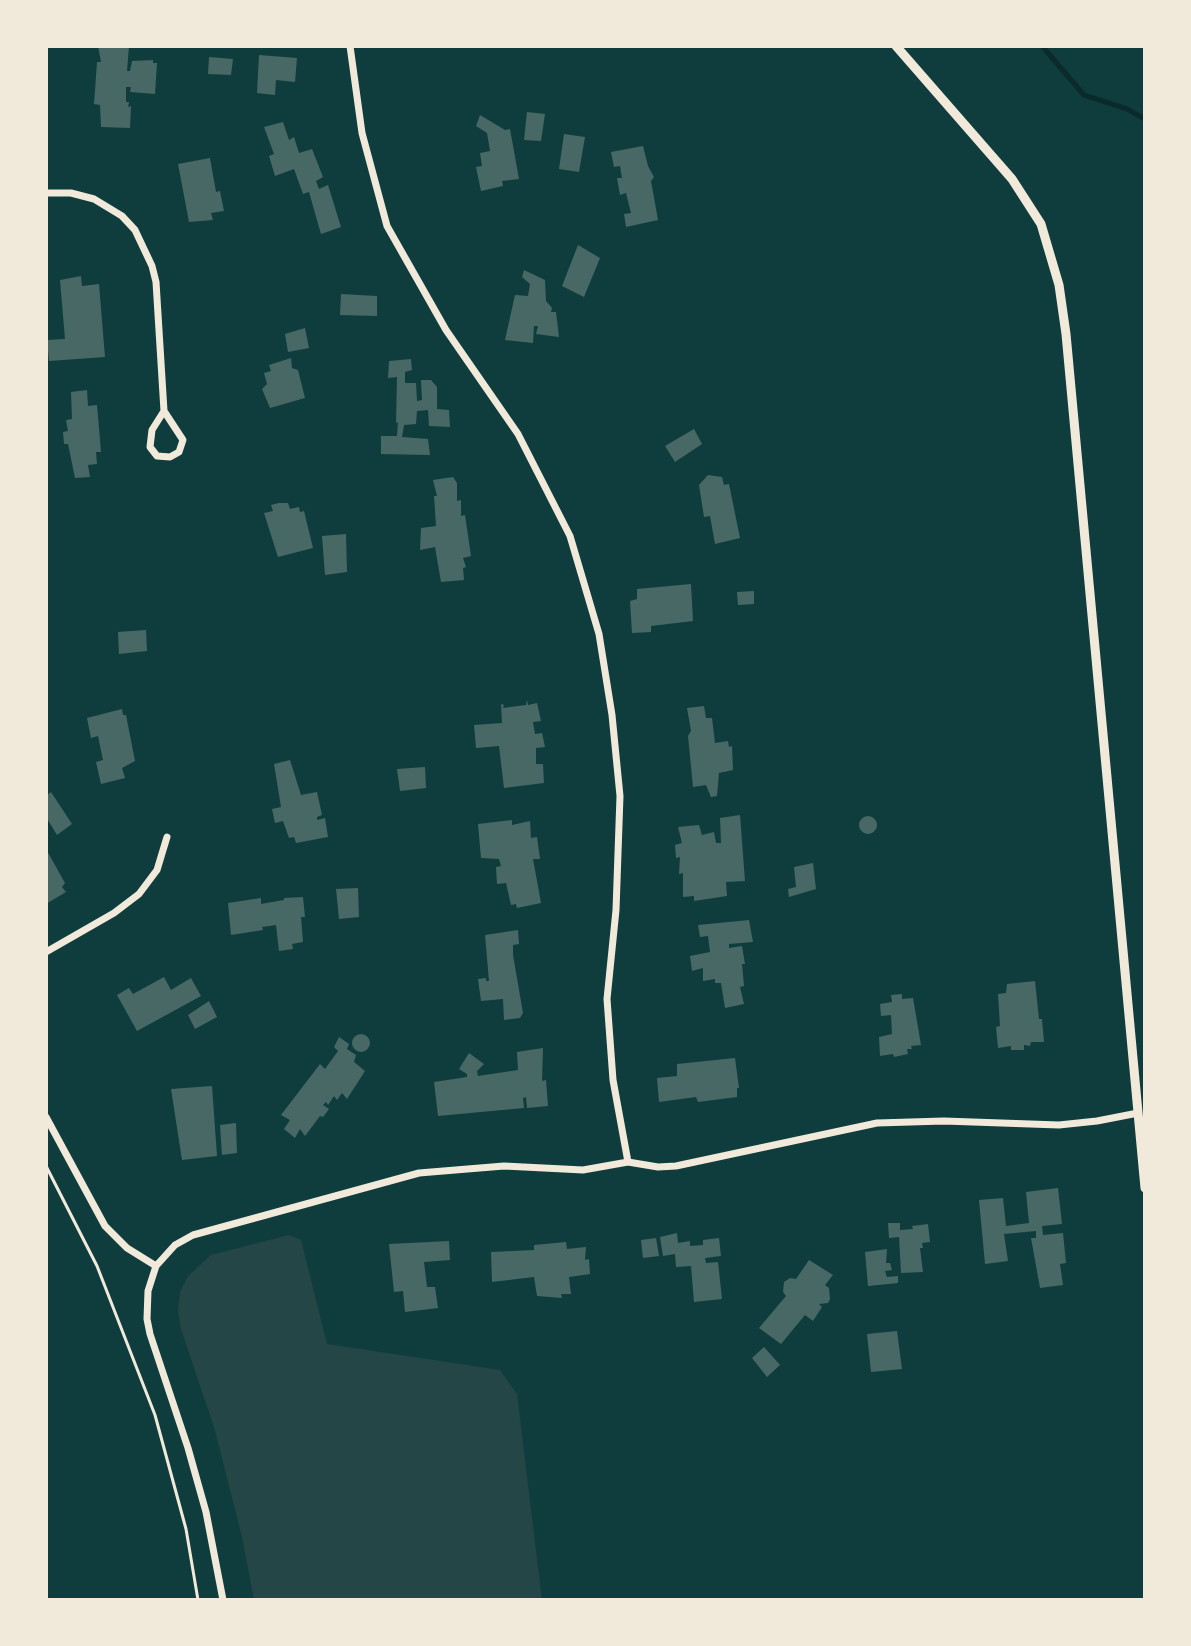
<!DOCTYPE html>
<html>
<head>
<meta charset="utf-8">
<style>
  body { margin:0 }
  #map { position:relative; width:1191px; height:1646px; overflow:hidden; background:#0f3d3e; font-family:"Varela Round",sans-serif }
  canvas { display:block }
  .frame { position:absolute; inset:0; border:48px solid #f1e9da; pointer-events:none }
</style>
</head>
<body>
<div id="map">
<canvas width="1191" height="1646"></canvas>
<div class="frame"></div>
</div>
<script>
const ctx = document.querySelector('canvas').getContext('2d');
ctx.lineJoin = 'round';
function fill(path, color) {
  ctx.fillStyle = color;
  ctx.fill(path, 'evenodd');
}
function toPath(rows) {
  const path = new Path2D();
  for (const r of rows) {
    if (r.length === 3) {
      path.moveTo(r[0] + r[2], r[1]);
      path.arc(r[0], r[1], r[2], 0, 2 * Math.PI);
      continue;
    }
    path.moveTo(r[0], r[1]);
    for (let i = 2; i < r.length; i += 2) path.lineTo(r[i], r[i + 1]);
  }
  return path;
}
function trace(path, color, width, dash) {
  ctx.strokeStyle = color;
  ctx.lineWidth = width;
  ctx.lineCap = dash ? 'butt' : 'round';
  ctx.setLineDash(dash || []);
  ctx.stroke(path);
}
fill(toPath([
  [289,1235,301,1240,327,1344,500,1370,517,1394,542,1600,254,1600,242,1537,214,1427,181,1329,178,1311,180,1292,188,1276,211,1255]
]), '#244646');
trace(toPath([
  [1042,46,1084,95,1127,109,1145,119]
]), '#0a2a2b', 5);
fill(toPath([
  [98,46,129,46,127,71,130,71,132,61,153,60,153,63,157,63,155,94,130,92,131,87,126,87,126,102,129,102,128,107,131,106,130,128,101,127,100,105,94,104,97,62,101,62],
  [259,55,297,58,295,82,276,80,275,95,257,93],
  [209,57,233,59,231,75,208,74],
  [527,112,545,114,541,141,524,140],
  [480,115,505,130,510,129,519,179,502,181,503,186,481,191,476,167,482,166,480,153,490,151,487,133,476,126],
  [283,122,289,140,294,137,299,153,312,149,323,177,316,181,319,189,328,185,341,227,321,234,309,192,303,194,294,169,275,176,269,156,274,154,264,127],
  [564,134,585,137,579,172,559,169],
  [643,146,648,166,654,177,651,181,658,220,626,227,624,214,631,213,626,193,620,195,617,178,622,178,620,166,614,167,611,152],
  [210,158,216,192,220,191,224,211,211,213,213,220,189,222,178,164],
  [578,245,600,258,584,297,562,286],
  [524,270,545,280,546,301,552,308,551,312,556,312,559,337,536,334,538,326,534,326,533,343,505,340,515,295,528,296,530,284,522,277],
  [81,276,82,286,99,284,105,357,49,361,47,340,65,339,60,280],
  [341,294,377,296,377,316,340,315],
  [305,328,309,348,288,352,285,334],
  [291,358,292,368,298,370,305,398,270,408,262,389,267,384,264,373,271,371,269,365],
  [411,359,412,370,405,372,405,383,416,383,417,401,422,400,421,380,431,380,437,387,437,409,449,410,450,427,429,426,428,410,417,411,416,424,404,425,402,437,428,439,430,455,381,454,381,436,397,436,398,422,396,423,397,377,388,378,389,361],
  [87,390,88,406,97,405,101,452,96,452,97,464,88,465,90,477,75,478,68,444,64,444,63,432,68,431,66,420,72,419,71,392],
  [694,429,702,444,675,462,665,446],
  [708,475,722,477,724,485,729,484,740,538,715,544,710,516,704,517,699,485],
  [453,477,457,483,457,501,461,500,461,516,465,515,471,556,463,558,466,567,463,568,464,580,441,582,435,547,420,550,421,528,436,526,434,496,437,496,433,480],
  [279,503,288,503,290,509,299,507,300,512,304,511,313,548,278,557,264,513,273,511,271,505],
  [346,534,347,572,325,575,322,536],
  [691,584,693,621,651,626,651,632,632,633,630,601,637,599,637,589],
  [754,591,754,604,738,605,737,592],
  [146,630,147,651,119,654,118,632],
  [527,700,528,705,537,703,541,721,533,722,535,734,542,733,545,747,536,748,536,764,543,764,544,783,504,788,499,746,476,748,474,725,502,723,501,704,504,705,503,708,526,705],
  [704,706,706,718,712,718,715,743,728,741,729,747,732,746,733,770,719,773,717,796,711,797,706,785,693,787,688,736,691,731,687,708],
  [122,709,123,715,126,715,135,761,122,768,125,778,101,784,96,762,103,760,98,736,91,738,87,718],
  [290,760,301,795,317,792,322,815,317,817,317,820,325,818,328,837,296,843,294,837,289,838,283,821,275,823,272,809,281,807,274,764],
  [425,767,426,788,400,791,397,769],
  [51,792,72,824,57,835,46,817,46,796],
  [740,815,745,881,726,882,727,896,694,901,694,896,683,897,683,873,679,874,680,857,676,858,675,845,682,843,678,827,699,825,702,835,714,832,716,843,721,843,720,818],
  [868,825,9],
  [512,820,512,825,530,821,531,838,537,837,540,859,533,859,541,903,517,908,516,904,511,905,506,883,497,884,496,867,501,866,499,859,481,858,478,824],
  [46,849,65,883,62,887,66,892,46,904],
  [813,863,816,889,789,897,788,889,796,887,794,867],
  [358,888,359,917,339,919,336,889],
  [303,897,305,917,301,917,303,942,292,944,293,949,279,951,276,925,262,927,263,930,231,935,228,903,261,898,261,904,284,900,284,898],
  [749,920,753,942,729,944,729,948,742,946,745,964,742,964,744,986,740,987,744,1004,725,1008,721,983,715,983,715,979,703,981,703,968,692,971,690,956,710,952,708,936,700,937,698,925],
  [518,930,519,944,513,945,513,955,523,1013,520,1018,504,1020,503,999,481,1001,478,979,486,978,486,981,489,981,485,935],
  [164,977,171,990,191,978,201,996,137,1031,117,995,129,988,133,994],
  [1035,981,1039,1019,1042,1019,1044,1042,1031,1042,1030,1046,1024,1045,1024,1050,1011,1050,1011,1046,998,1048,996,1027,1000,1026,998,994,1006,993,1007,984],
  [902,994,902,999,913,998,921,1045,911,1046,912,1049,907,1049,908,1054,894,1057,893,1054,880,1056,879,1037,892,1034,891,1015,881,1016,880,1004,892,1002,891,995],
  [209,1001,217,1017,195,1029,188,1015],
  [361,1043,9],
  [339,1037,349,1044,347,1049,356,1055,354,1062,365,1071,347,1099,342,1093,337,1100,334,1096,328,1105,326,1102,323,1105,329,1109,323,1117,320,1116,305,1136,300,1129,295,1138,284,1129,290,1120,281,1115,320,1064,325,1069,338,1051,334,1047],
  [543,1048,542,1081,546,1080,548,1106,527,1108,526,1097,523,1098,524,1108,438,1116,434,1082,467,1077,467,1074,459,1069,469,1053,484,1064,477,1071,478,1076,518,1070,517,1052],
  [735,1058,739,1088,737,1088,737,1097,698,1102,696,1097,659,1102,657,1078,677,1076,677,1064],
  [212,1086,217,1156,182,1160,171,1089],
  [236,1123,237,1153,222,1155,220,1125],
  [1058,1188,1062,1224,1042,1226,1043,1235,1063,1233,1066,1263,1060,1264,1063,1285,1040,1288,1031,1238,1036,1238,1036,1231,1004,1234,1008,1261,985,1264,979,1200,1003,1198,1006,1226,1029,1223,1026,1192],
  [888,1223,900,1223,900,1230,913,1229,912,1226,928,1224,930,1242,922,1243,923,1248,920,1248,923,1272,901,1273,899,1237,889,1238],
  [677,1233,678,1243,690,1241,690,1246,703,1245,703,1240,719,1238,721,1256,705,1258,706,1263,718,1262,722,1299,694,1302,691,1266,676,1267,675,1254,663,1256,660,1237],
  [656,1238,659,1256,643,1258,641,1240],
  [449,1241,450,1260,424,1262,427,1287,435,1287,438,1308,405,1312,403,1291,394,1292,389,1244],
  [566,1242,567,1249,586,1247,585,1260,589,1259,590,1274,569,1277,571,1294,561,1294,562,1298,537,1296,534,1277,492,1282,491,1252,534,1250,534,1245],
  [887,1249,886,1263,890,1263,892,1270,885,1271,887,1277,898,1276,898,1283,868,1286,865,1252],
  [809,1260,833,1275,825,1285,829,1288,830,1299,828,1303,819,1304,822,1307,813,1321,805,1315,781,1344,759,1328,786,1296,783,1292,784,1282,790,1278,796,1279],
  [897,1331,902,1369,871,1372,867,1334],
  [764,1347,780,1365,767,1377,752,1358]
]), '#486865');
trace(toPath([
  [46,1166,97,1266,155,1415,186,1529,198,1600]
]), '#f1e9da', 3);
trace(toPath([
  [350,46,362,133,387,226,446,330,518,434,570,536,599,634,612,715,620,796,616,910,607,999,613,1080,628,1162],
  [46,193,71,193,94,199,122,216,135,230,152,266,156,282,164,411,183,440,179,452,170,457,157,456,150,447,152,430,164,411],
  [46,952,114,913,139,894,157,870,167,837],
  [46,1117,105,1226,127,1248,156,1266],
  [223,1600,206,1512,188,1448,150,1334,147,1319,148,1291,156,1266,175,1245,193,1235,419,1173,504,1166,583,1170,628,1162,658,1167,676,1166,877,1123,944,1121,1059,1125,1097,1121,1138,1113]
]), '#f1e9da', 7);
trace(toPath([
  [896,46,1012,179,1041,224,1059,285,1066,334,1145,1188]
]), '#f1e9da', 9);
</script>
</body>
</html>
